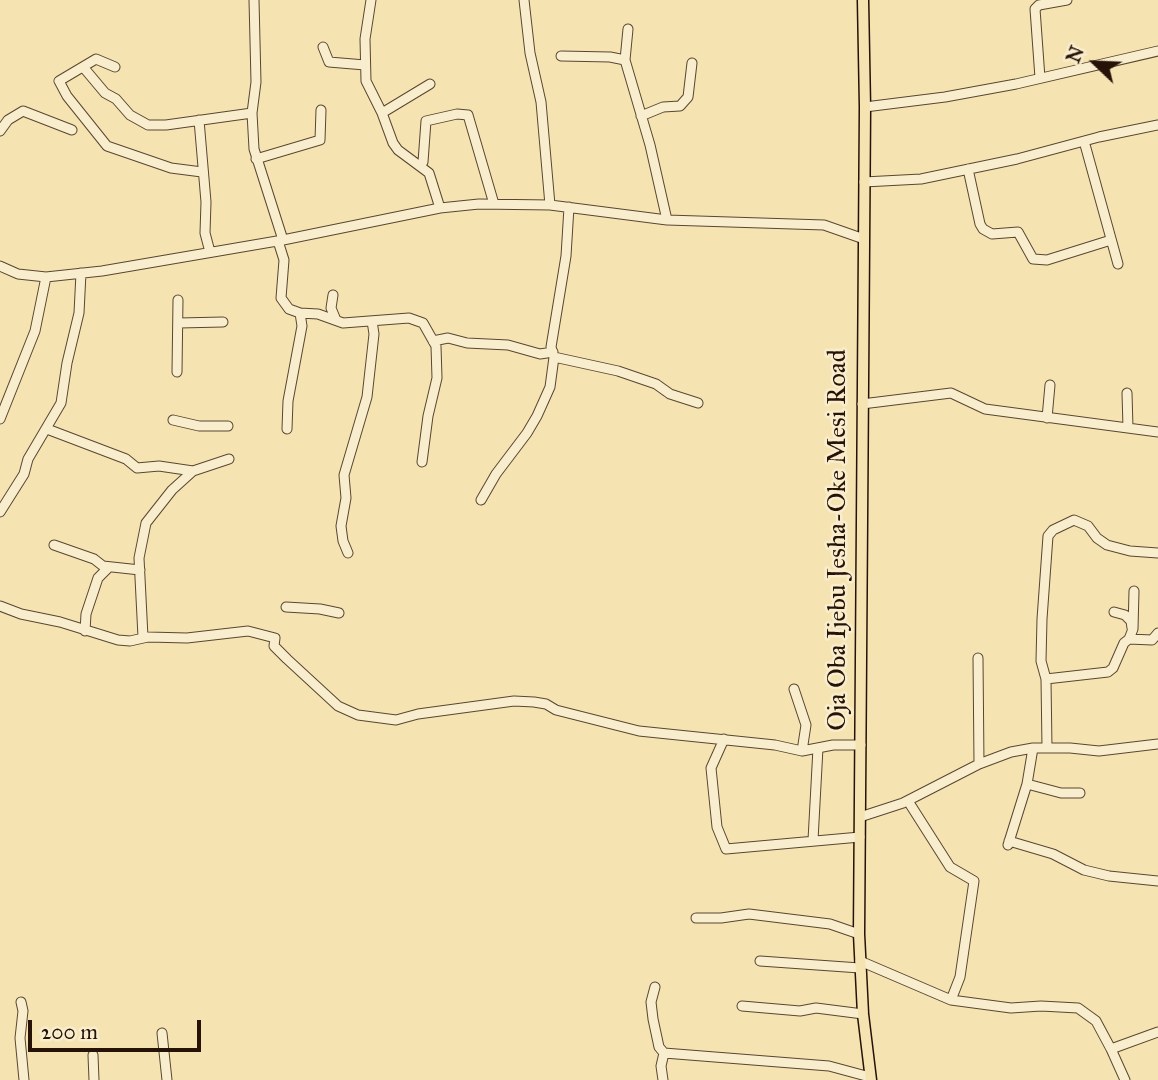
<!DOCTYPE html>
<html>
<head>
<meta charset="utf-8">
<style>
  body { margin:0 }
  #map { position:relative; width:1158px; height:1080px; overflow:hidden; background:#f5e4b2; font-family:"IM FELL Great Primer",serif }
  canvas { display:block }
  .north { position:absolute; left:1060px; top:28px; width:70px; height:70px; -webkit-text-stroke:5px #f8edcd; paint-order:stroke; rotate:293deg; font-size:19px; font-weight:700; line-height:28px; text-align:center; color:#261206 }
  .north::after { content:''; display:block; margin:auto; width:24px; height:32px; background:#261206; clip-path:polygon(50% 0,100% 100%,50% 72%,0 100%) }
  .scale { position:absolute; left:28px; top:1020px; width:173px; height:32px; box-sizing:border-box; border:4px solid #261206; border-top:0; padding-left:9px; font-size:21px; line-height:24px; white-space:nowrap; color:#261206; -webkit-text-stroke:5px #f8edcd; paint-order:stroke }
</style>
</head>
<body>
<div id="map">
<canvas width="1158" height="1080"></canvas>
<div class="north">N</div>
<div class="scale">200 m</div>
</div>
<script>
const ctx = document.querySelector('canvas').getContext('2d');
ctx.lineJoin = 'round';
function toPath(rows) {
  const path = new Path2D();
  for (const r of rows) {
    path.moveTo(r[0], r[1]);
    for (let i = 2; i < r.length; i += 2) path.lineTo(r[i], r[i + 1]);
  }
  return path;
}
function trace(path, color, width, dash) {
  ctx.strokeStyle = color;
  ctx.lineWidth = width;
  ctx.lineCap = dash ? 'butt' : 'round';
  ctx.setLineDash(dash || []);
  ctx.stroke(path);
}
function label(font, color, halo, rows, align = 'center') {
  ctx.font = font + ' "IM FELL Great Primer",serif';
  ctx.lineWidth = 5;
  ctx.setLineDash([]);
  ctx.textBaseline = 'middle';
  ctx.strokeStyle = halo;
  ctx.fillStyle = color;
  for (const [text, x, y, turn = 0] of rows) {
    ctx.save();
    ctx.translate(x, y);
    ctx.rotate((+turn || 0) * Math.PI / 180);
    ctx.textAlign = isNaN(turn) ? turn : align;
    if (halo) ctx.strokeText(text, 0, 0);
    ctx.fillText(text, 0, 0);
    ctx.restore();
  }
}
const minor = toPath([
  [254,0,256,82,252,113,254,149,283,240],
  [371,0,365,39,366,81,382,113,393,143,398,150,429,173,440,208],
  [524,0,530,53,541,102,550,205],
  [628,29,625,60,650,145,667,220],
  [323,47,329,62,365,65],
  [561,56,610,57,625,60],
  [115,67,96,59,59,81,67,96,107,146,171,168,202,172],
  [84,68,105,93,116,99,130,115,148,125,166,125,252,113],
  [1040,78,1035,9,1039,5,1067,0],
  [865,107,945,97,1016,84,1158,51],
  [382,113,430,84],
  [641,116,663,107,680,106,688,97,692,63],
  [199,120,206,202,205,233,210,252],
  [0,131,8,120,23,111,72,130],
  [1084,141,1118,264],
  [256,159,320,140,321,110],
  [420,165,423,162,426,121,457,114,468,115,494,204],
  [968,169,980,224,983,229,992,234,1018,232,1033,259,1047,260,1111,240],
  [864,182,921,179,1017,159,1099,137,1158,125],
  [569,207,566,256,551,347,554,357,618,371,656,384,670,394,698,403],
  [278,241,284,260,281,298,289,309,300,313,318,314,343,323,409,318,423,323,436,346,437,378,428,416,422,462],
  [0,266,18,274,46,277,102,271,283,240,440,208,479,204,550,205,667,220,824,225,864,239],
  [333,295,331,308,336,320],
  [179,323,223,322],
  [433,341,448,338,467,343,508,345,540,354,553,352],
  [177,372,178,300],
  [1127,393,1128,428],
  [862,404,951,393,985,409,1158,432],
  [1047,418,1050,385],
  [0,419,35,331,46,277],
  [173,420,199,426,228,426],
  [47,429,126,459,137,468,159,466,193,471,229,459],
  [287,429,288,401,302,326,300,313],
  [481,500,496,474,527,433,537,416,550,387,554,357],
  [0,512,24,474,28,459,61,403,67,363,79,313,81,273],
  [54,545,94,559,103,566,140,570],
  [348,553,343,541,341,526,346,498,344,475,367,397,374,334,372,321],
  [0,606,21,614,60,622,118,640,130,641,148,637,187,638,248,631,275,638,274,646,287,659,338,706,358,715,396,720,418,714,514,701,534,702,546,704,556,710,639,731,775,745,802,751,833,745,861,745],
  [286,607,320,609,339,613],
  [1114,612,1125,615,1131,621,1132,628],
  [85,631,86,614,98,578,109,567],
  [143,637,139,558,146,523,172,490,193,471],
  [1129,639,1152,640,1158,633],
  [1046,679,1108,672,1113,668,1124,643,1129,639,1133,629,1134,591],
  [794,689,806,725,802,751],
  [724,739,711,768,717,827,726,849,860,837],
  [1047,748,1046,679,1041,661,1042,619,1048,536,1053,530,1074,520,1088,526,1097,538,1107,545,1130,551,1158,553],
  [979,764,1011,752,1033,748,1070,748,1099,751,1158,744],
  [1027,784,1061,793,1080,793],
  [908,801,950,867,974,881,960,977,951,1000],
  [860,817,903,803,979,764,978,658],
  [813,840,818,748],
  [1009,841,1053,854,1084,870,1109,876,1158,881],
  [1008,845,1027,784,1033,748],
  [696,918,721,918,749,914,830,924,859,934],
  [760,961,860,968],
  [860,961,951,1000,1011,1008,1041,1006,1078,1008,1096,1021,1111,1049,1158,1032],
  [655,987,651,1002,653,1019,659,1047,664,1053,829,1066,870,1077],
  [21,1002,23,1011,20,1038,24,1080],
  [742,1006,800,1011,816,1008,863,1014],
  [162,1033,167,1080],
  [1111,1049,1125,1080],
  [93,1055,94,1080],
  [663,1080,661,1066,664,1053]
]);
const major = toPath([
  [863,0,865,107,859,934,863,1014,871,1080]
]);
trace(minor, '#5a4631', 11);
trace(major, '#261206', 13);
trace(minor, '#f8edcd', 9);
trace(major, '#f5e4b2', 10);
label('26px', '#261206', '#f8edcd', [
  ["Oja Oba Ijebu Jesha-Oke Mesi Road",839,540,-90]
]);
</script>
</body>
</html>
